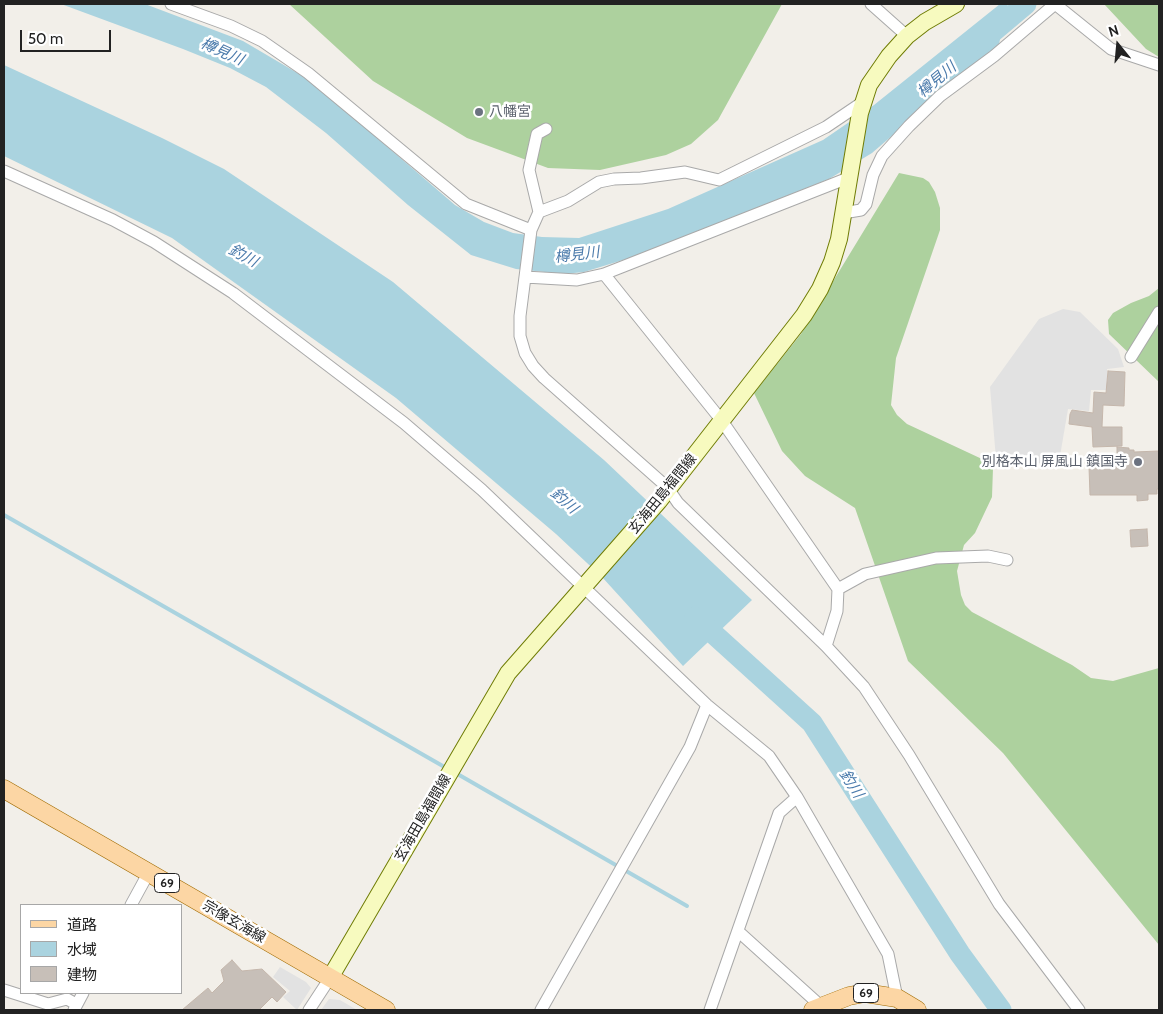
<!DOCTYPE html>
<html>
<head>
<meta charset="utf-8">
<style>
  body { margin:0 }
  #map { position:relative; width:1163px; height:1014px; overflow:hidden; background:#f2efe9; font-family:Cabin,"Noto Sans JP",sans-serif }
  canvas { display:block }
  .frame { position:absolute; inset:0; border:5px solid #222; pointer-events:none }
  .legend { position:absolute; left:20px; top:904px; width:162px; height:90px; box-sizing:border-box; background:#fff; border:1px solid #a7a7a7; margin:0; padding:6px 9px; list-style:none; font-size:15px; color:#222 }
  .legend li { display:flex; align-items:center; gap:10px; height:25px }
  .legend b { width:25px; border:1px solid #a7a7a7 }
  .north { position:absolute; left:1093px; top:20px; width:50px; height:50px; -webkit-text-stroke:4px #fff; paint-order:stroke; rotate:343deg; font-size:14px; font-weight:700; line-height:20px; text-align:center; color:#222 }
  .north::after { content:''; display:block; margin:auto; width:18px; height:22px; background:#222; clip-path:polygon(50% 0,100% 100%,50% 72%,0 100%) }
  .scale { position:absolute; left:20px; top:30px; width:91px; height:22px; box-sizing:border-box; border:2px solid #222; border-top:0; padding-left:6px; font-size:15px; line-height:18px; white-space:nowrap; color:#222; -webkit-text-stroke:4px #fff; paint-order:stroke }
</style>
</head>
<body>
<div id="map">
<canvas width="1163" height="1014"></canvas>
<div class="frame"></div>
<ul class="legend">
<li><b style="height:6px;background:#fcd6a4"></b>道路</li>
<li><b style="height:14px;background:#aad3df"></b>水域</li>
<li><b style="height:14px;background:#c7bfb8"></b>建物</li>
</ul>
<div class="north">N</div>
<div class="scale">50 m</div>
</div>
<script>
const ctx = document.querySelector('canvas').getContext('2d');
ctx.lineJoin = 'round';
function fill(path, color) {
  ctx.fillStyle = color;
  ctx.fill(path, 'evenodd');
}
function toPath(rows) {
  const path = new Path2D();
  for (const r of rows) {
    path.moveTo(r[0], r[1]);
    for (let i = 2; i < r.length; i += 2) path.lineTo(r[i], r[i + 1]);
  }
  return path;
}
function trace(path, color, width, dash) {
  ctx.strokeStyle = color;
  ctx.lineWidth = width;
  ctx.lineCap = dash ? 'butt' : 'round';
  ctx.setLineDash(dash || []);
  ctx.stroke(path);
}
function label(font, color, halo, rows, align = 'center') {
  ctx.font = font + ' Cabin,"Noto Sans JP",sans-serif';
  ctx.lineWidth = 5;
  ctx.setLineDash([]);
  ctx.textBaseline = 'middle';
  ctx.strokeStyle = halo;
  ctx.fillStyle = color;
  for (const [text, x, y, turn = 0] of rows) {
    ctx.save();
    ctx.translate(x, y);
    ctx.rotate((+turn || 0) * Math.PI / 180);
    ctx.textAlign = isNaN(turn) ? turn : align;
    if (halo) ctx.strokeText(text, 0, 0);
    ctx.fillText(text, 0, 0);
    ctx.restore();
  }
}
fill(toPath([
  [289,4,782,4,718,120,691,144,666,155,600,170,548,168,467,138,373,81],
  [1104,4,1159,4,1159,57,1146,49],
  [899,173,923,178,929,182,935,192,940,208,940,230,896,358,891,405,897,415,907,424,982,459,993,468,992,497,975,533,964,545,957,571,961,595,965,605,972,612,1072,665,1091,678,1113,681,1159,668,1159,945,1003,753,908,661,855,508,805,476,782,451,754,393,801,334],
  [1159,288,1159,382,1109,334,1108,320,1113,313,1131,303,1149,296]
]), '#add19e');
fill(toPath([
  [1063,309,1080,312,1118,349,1124,367,1107,369,1107,390,1091,390,1089,411,1068,409,1060,456,1040,463,1006,468,996,459,990,387,1039,319],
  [280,967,306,982,311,988,297,1010,283,997,290,991,273,977],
  [329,999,340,1000,357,1010,321,1010]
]), '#e2e2e2');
fill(toPath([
  [61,4,145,4,243,41,311,81,455,205,484,222,513,233,542,237,579,238,668,209,823,140,874,105,1000,4,1008,4,999,44,872,153,829,179,636,256,584,272,564,274,516,269,471,255,408,205,326,133,266,87,230,68,183,49],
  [4,65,162,138,224,169,393,282,604,460,752,600,683,666,602,577,556,534,396,398,172,238,4,156]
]), '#aad3df');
trace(toPath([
  [4,515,448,769],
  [454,772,687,906]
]), '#aad3df', 4);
trace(toPath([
  [982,41,1026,4],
  [695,617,812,723,960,954,1001,1010]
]), '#aad3df', 21);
const building = toPath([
  [1108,371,1125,372,1124,406,1103,405,1102,427,1122,427,1122,446,1093,447,1092,427,1069,424,1070,414,1072,410,1093,413,1094,392,1106,393,1108,371],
  [1117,447,1129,448,1129,450,1134,450,1134,452,1159,451,1159,489,1157,489,1157,494,1148,494,1148,500,1137,501,1137,495,1090,495,1089,467,1117,466,1117,447],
  [1147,529,1148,546,1131,547,1130,530,1147,529],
  [232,960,242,971,262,969,286,992,277,1002,272,997,259,1010,182,1010,208,988,212,993,224,981,221,970,232,960]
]);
fill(building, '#c7bfb8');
trace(building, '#c4b6ab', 1);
const minor = toPath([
  [171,4,231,26,262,41,308,73,466,204,531,230],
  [871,4,907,36],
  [1055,4,1111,49,1159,65],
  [863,102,826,127,719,180,685,172,641,178,614,179,599,182,568,201,539,212,531,230,520,316,520,336,525,353,533,366,544,378,667,487,678,503,826,646,864,687,909,755,999,904,1079,1010],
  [4,171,113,220,154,242,233,293,404,423,482,490,707,705,769,756,797,797,888,954,897,998],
  [539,212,529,170,537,134,546,129],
  [843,213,861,210,866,204,873,175,882,156,909,126,940,96,994,56,1055,4],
  [604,274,722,421,838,589,837,611,826,646],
  [525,277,577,280,604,274,848,178],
  [1131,357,1159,312],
  [838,589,865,574,936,558,988,556,1007,560],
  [131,905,149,872],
  [739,932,822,1007],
  [4,990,48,1004,67,999,76,1004],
  [74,1010,83,993],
  [309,1010,330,978],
  [541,1010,690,747,707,705],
  [710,1010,779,813,797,797]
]);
const secondary = toPath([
  [330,978,508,673,659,501,804,315,820,289,832,262,839,239,860,113,869,85,889,56,907,36,925,22,956,4]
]);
const primary = toPath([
  [4,789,386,1010],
  [813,1010,849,996,865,993,897,998,917,1010]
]);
trace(minor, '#a9a9a9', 13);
trace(secondary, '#707d05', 18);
trace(primary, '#a06b00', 19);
trace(minor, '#fff', 11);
trace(secondary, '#f7fabf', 16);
trace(primary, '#fcd6a4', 18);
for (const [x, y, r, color] of [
  [479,112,5,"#6b7280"],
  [1138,462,5,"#6b7280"]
]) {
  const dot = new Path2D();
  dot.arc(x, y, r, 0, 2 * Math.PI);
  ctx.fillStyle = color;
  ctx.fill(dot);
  trace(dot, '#fff', 2);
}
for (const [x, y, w] of [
  [167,883,25],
  [866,993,25]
]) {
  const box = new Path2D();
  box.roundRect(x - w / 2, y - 9.5, w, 19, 4);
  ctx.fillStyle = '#fff';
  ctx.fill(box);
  trace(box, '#222', 1);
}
label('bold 12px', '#222', null, [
  ["69",167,883],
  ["69",866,993]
]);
label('14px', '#5b616d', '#fff', [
  ["八幡宮",489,112],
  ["別格本山 屏風山 鎮国寺",1128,462,"right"]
], 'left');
label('14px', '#222', '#fff', [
  ["玄海田島福間線",663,494,-51],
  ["玄海田島福間線",423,818,-60],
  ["宗像玄海線",234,922,30]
]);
label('italic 15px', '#4a7aab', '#fff', [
  ["樽見川",222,52,24],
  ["樽見川",937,80,-40],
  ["樽見川",577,255,-7],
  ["釣川",243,256,28],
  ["釣川",564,501,41],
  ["釣川",851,784,57]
]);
</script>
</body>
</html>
